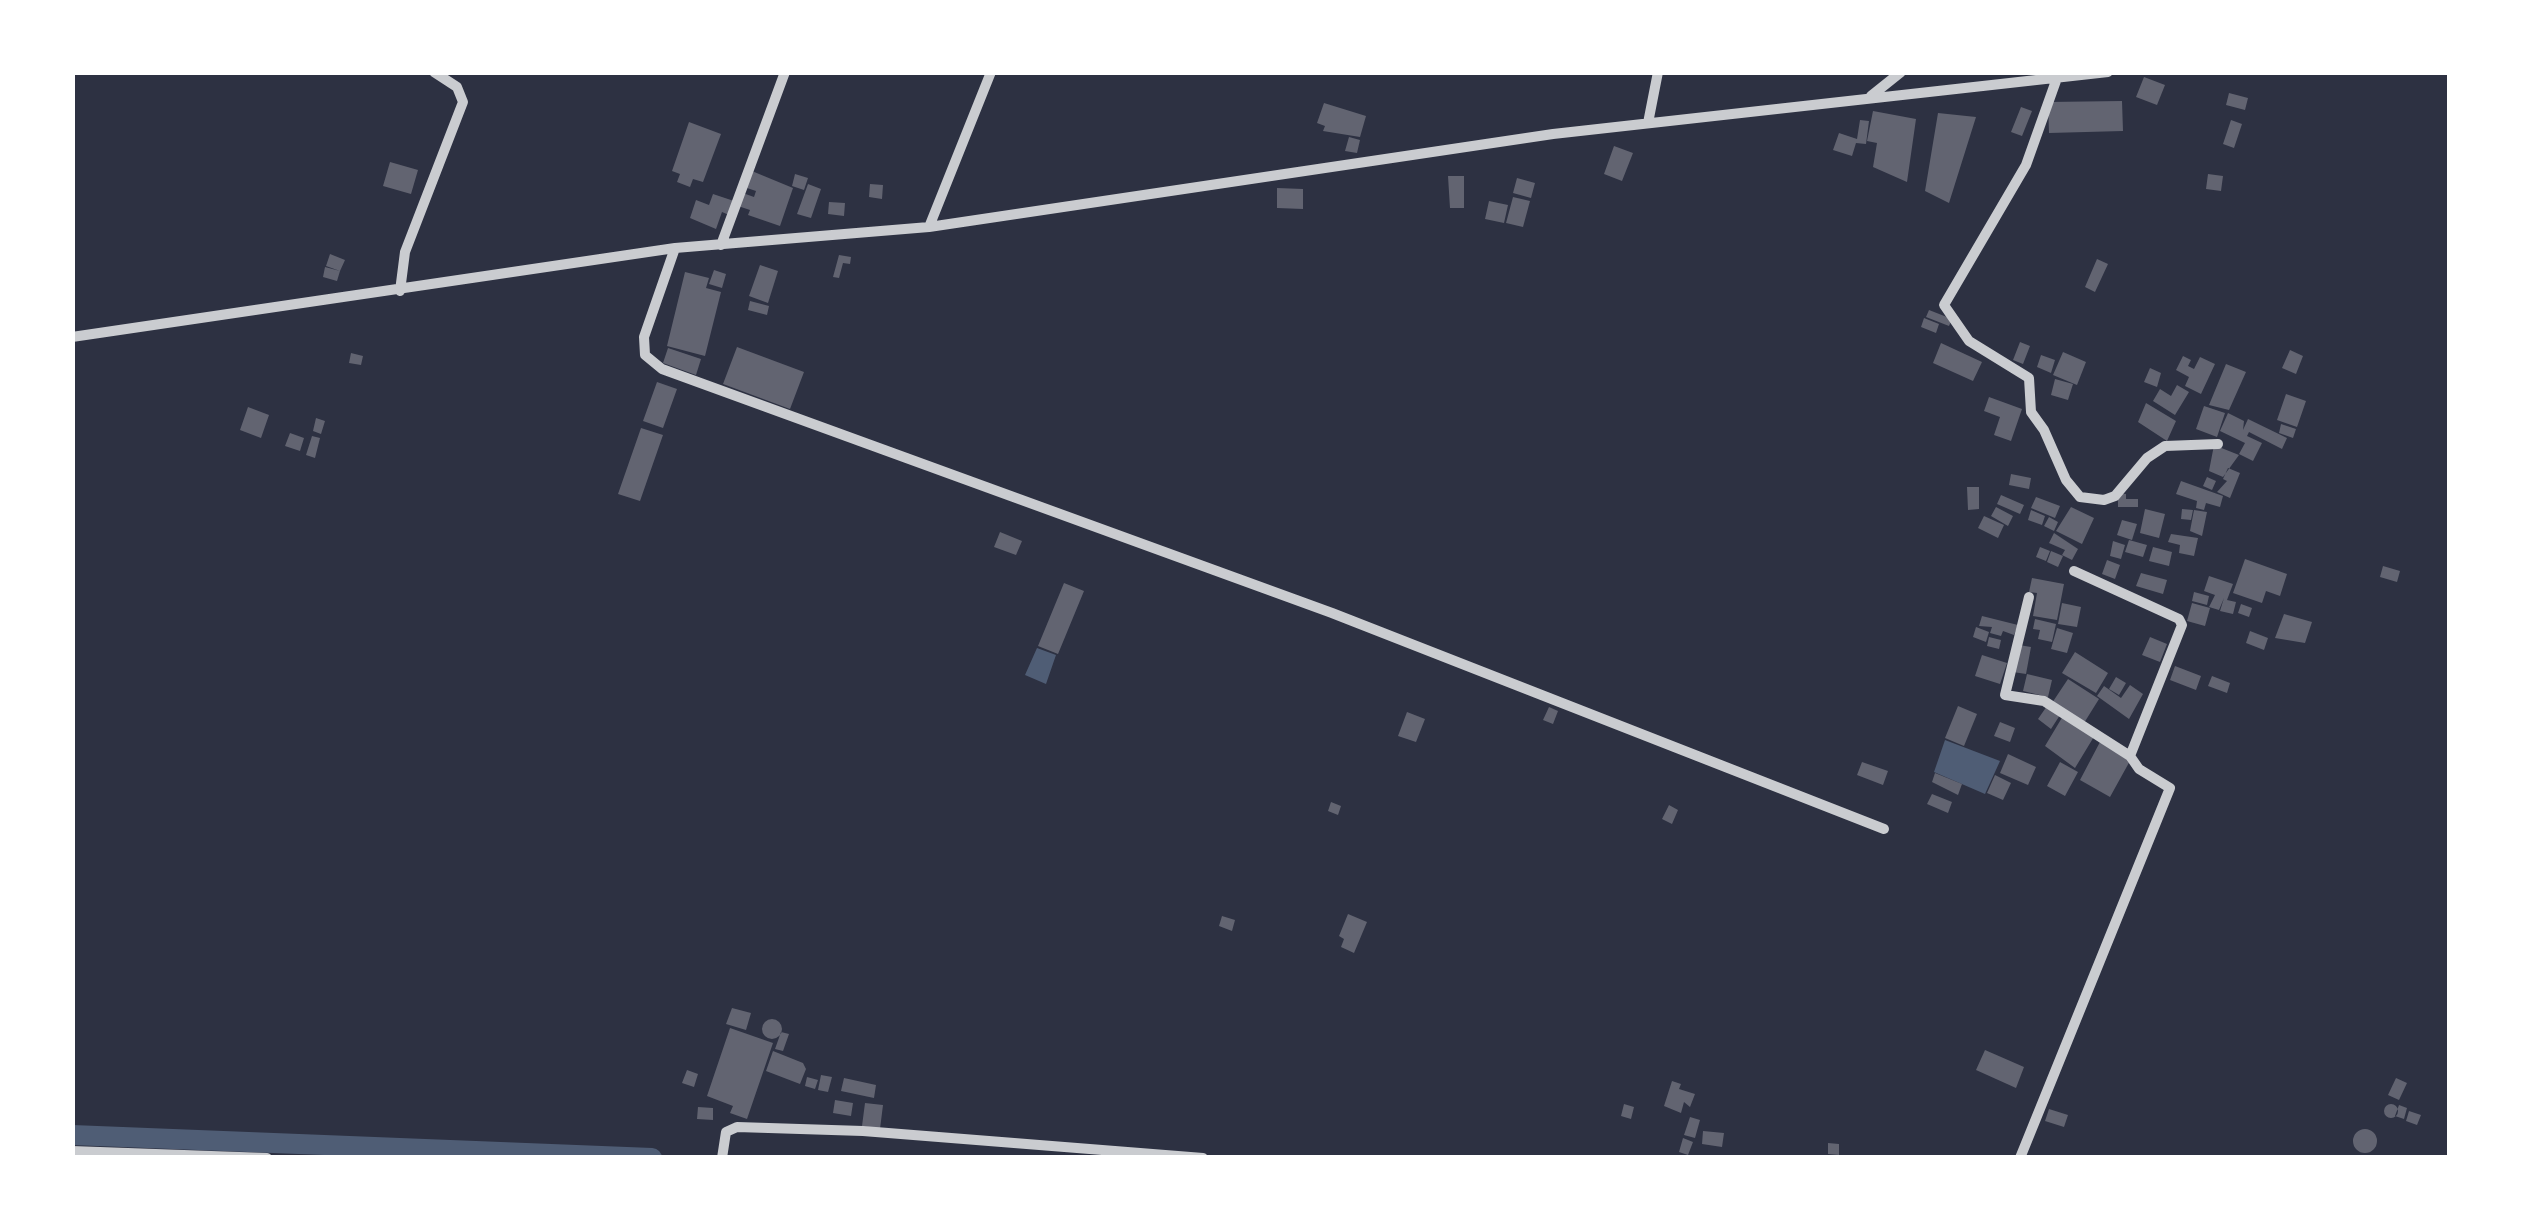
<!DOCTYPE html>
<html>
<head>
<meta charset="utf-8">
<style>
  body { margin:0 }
  #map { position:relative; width:2522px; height:1230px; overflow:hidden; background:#2d3142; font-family:Montserrat,sans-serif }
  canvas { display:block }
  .frame { position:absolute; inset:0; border:75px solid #fff; pointer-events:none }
</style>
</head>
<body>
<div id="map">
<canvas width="2522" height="1230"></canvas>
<div class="frame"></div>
</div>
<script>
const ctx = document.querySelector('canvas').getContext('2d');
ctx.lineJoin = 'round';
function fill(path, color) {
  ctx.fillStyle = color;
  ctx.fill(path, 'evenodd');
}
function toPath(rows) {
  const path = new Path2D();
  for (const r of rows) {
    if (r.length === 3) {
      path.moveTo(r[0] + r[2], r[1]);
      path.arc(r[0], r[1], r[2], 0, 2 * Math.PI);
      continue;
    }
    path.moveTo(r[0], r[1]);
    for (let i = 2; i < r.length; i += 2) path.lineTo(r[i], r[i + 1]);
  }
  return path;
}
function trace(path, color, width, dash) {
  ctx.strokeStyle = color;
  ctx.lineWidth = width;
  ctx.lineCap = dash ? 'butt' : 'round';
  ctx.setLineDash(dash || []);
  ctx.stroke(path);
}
fill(toPath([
  [1037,648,1056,655,1046,684,1025,675],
  [1945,740,2000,761,1985,794,1934,772]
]), '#4f5d75');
trace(toPath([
  [72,1135,652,1158]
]), '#4f5d75', 20);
fill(toPath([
  [2144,77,2165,85,2157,105,2136,97],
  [2229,93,2248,98,2245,110,2226,105],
  [2122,101,2123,131,2049,133,2048,102],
  [1324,103,1366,116,1360,137,1323,131,1325,126,1317,123],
  [2021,107,2032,111,2022,136,2011,132],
  [1873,111,1916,119,1907,182,1873,167,1877,143,1867,141],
  [1938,113,1976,117,1949,203,1925,191],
  [1860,120,1869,121,1866,144,1856,143,1852,156,1833,150,1839,133,1857,139],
  [2231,120,2242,124,2234,148,2223,144],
  [689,122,721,134,703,182,693,179,690,187,677,182,680,174,672,171],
  [1349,137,1360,140,1357,153,1345,151],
  [1614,146,1633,153,1622,181,1604,174],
  [390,162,418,170,411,194,383,186],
  [747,169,793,188,780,226,748,215,750,210,735,205,740,192,754,197,756,191,741,186],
  [795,174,808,178,804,190,792,186],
  [2208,174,2223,176,2221,191,2206,189],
  [1448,176,1464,176,1464,208,1450,208],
  [1517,178,1535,183,1531,198,1513,193],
  [808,184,821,189,811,218,797,214],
  [870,184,883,185,882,199,869,197],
  [1277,188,1303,189,1303,209,1277,208],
  [713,194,734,201,729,215,722,212,716,229,690,218,696,200,709,205],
  [1513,197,1530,201,1523,227,1506,223],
  [1489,201,1508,205,1504,223,1485,219],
  [829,202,845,203,844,216,828,214],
  [330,254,345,260,340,271,326,266],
  [839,255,851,257,850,264,843,263,839,278,833,277],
  [2097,259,2108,264,2095,292,2085,287],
  [760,265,778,271,768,303,749,296],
  [325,267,340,271,337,281,323,277],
  [714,270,726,274,722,288,709,284],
  [685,272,709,278,706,288,721,292,705,356,667,346],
  [750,301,769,306,767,315,748,310],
  [1929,310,1952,319,1949,326,1926,317],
  [1924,318,1939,324,1936,333,1921,327],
  [2020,342,2030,346,2023,364,2013,360],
  [1941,343,1982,362,1973,381,1933,363],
  [737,347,804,372,790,409,723,384],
  [668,348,701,359,696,375,663,363],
  [2290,350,2303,356,2296,374,2282,368],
  [2063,352,2086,362,2077,385,2053,375],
  [351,353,363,356,361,365,349,363],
  [2041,355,2055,360,2051,373,2037,367],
  [2183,356,2191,360,2188,366,2194,369,2200,357,2215,364,2201,394,2185,386,2189,377,2176,370],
  [2226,364,2246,372,2229,410,2209,405],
  [2150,368,2161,373,2157,387,2144,382],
  [2055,379,2073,384,2068,400,2051,395],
  [657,382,677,389,663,428,643,421],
  [2177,385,2189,392,2175,415,2153,401,2160,389,2171,396],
  [2286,394,2306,401,2297,427,2277,420],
  [1989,397,2022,409,2011,441,1994,435,2000,417,1984,411],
  [2146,403,2176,421,2167,441,2138,422],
  [2204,406,2225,413,2217,437,2196,429],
  [248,407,269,415,261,438,240,430],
  [2228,413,2244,421,2243,430,2248,419,2287,438,2282,449,2249,432,2247,436,2262,443,2253,461,2239,454,2245,443,2220,431],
  [316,418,325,421,321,434,313,431],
  [2281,424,2296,429,2293,438,2279,433],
  [641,428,663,435,640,501,618,494],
  [290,433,304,438,300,451,285,446],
  [312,436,320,438,315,458,306,455],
  [2214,445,2239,455,2223,477,2209,471],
  [2228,468,2240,473,2230,498,2217,492,2227,481,2223,479],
  [2011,474,2031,478,2029,489,2009,485],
  [2207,477,2216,481,2212,490,2203,486],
  [2181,481,2223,496,2220,507,2206,503,2204,510,2196,508,2197,501,2176,494],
  [1967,487,1979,487,1979,509,1968,510],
  [2118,493,2126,494,2126,499,2138,499,2138,507,2118,507],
  [2001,495,2024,505,2020,514,1997,504],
  [2036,497,2060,506,2055,518,2031,508],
  [1996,507,2013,516,2008,526,1991,516],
  [2071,507,2094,518,2082,544,2056,531],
  [2145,509,2165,514,2159,538,2140,533],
  [2182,509,2193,510,2191,520,2181,519],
  [2031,510,2045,516,2042,525,2028,520],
  [2194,510,2207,512,2202,536,2190,531],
  [1984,516,2004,525,1998,538,1978,528],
  [2049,517,2058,522,2054,531,2044,526],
  [2122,520,2137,524,2132,540,2117,535],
  [1000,532,1022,541,1016,555,994,547],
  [2054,533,2078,549,2072,560,2062,555,2065,550,2049,543],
  [2171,534,2198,538,2194,556,2179,553,2180,545,2168,542],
  [2129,540,2147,545,2143,557,2125,552],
  [2113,541,2125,545,2121,559,2110,556],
  [2040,547,2050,551,2046,561,2036,557],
  [2153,547,2172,552,2169,566,2149,561],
  [2051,551,2063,556,2058,567,2047,562],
  [2245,559,2287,574,2280,596,2266,591,2262,603,2233,593],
  [2107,560,2120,565,2115,579,2102,574],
  [2383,566,2400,571,2397,582,2380,577],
  [2141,573,2167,580,2163,594,2136,586],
  [2209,576,2233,584,2227,600,2236,602,2233,614,2220,611,2224,598,2219,610,2209,607,2215,595,2204,591],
  [2032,578,2064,584,2057,620,2033,616,2037,593,2029,592],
  [1064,583,1084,591,1058,654,1038,646],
  [2194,592,2209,596,2207,605,2192,601],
  [2062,603,2081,607,2077,627,2058,624],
  [2192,603,2210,608,2205,626,2187,621],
  [2241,604,2252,608,2249,617,2238,613],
  [2284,614,2312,622,2305,643,2275,638],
  [1982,616,2018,625,2014,635,2003,631,2001,636,1990,633,1992,627,1979,626],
  [2035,619,2056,624,2052,642,2038,639,2040,630,2033,629],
  [1976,627,1989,632,1986,642,1973,637],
  [2057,628,2073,633,2067,653,2051,649],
  [2250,631,2268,638,2264,650,2246,643],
  [1989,637,2001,640,1999,649,1987,646],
  [2150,637,2167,644,2160,662,2142,655],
  [2019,645,2031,647,2026,674,2013,672],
  [2075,652,2108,673,2096,693,2062,673],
  [1982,655,2007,663,2000,684,1975,676],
  [2175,666,2201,676,2196,690,2170,680],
  [2027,674,2052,680,2048,697,2023,691],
  [2212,676,2230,683,2227,693,2208,686],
  [2116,677,2126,683,2119,695,2109,689],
  [2068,679,2099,699,2084,723,2052,703],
  [2130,685,2143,694,2129,719,2097,696,2104,686,2121,698],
  [1958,706,1977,714,1964,746,1945,738],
  [2047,706,2060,715,2051,729,2038,719],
  [1549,707,1558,711,1553,724,1543,720],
  [1407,712,1425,719,1416,742,1398,736],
  [2063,716,2095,735,2075,768,2045,746],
  [2000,722,2015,728,2010,742,1994,736],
  [2100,742,2131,759,2110,797,2080,780],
  [2008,754,2036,767,2028,785,2000,773],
  [1862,762,1888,771,1883,785,1857,775],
  [2060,762,2078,772,2065,796,2047,786],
  [1935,773,1962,784,1958,795,1932,782],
  [1995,775,2011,783,2003,800,1987,793],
  [1932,794,1952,802,1948,813,1927,804],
  [1331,802,1341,806,1338,815,1328,811],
  [1669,805,1678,810,1672,824,1662,819],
  [1348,914,1367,922,1354,953,1341,947,1344,939,1339,936],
  [1222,916,1235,920,1232,931,1219,926],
  [732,1008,751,1013,746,1030,726,1024],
  [772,1029,10],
  [730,1028,773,1043,747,1119,730,1113,733,1106,707,1096],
  [781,1032,789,1034,783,1051,775,1049],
  [1985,1050,2024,1067,2016,1088,1976,1070],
  [773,1051,803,1063,806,1069,800,1084,766,1071],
  [687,1070,698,1074,694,1087,682,1083],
  [821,1075,832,1077,828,1092,818,1090],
  [807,1077,818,1080,815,1089,805,1086],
  [844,1078,876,1085,874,1098,841,1091],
  [2396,1078,2407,1083,2399,1100,2388,1095],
  [1672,1081,1681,1084,1679,1089,1695,1094,1690,1107,1684,1102,1681,1113,1664,1106],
  [835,1100,853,1103,851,1116,833,1113],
  [865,1103,883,1105,880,1129,862,1126],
  [1624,1104,1634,1107,1631,1119,1621,1116],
  [2391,1111,7],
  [2399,1105,2407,1108,2404,1119,2395,1116],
  [698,1107,713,1108,713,1120,697,1119],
  [2049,1109,2068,1115,2064,1127,2045,1121],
  [2409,1111,2421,1115,2417,1125,2406,1121],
  [1690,1117,1700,1120,1695,1138,1684,1135],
  [2365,1141,12],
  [1703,1131,1724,1133,1722,1147,1702,1144],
  [1683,1138,1693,1142,1688,1155,1679,1152],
  [1828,1143,1839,1144,1839,1155,1828,1154]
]), '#626471');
trace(toPath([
  [2057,78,2026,165,1944,305,1969,341,2029,378,2031,412,2044,430,2066,480,2080,497,2104,500,2115,496,2147,458,2165,446,2218,444],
  [1871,96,1901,72],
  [1648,123,1658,72],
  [929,227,991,72],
  [721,245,785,72],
  [675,248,644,337,645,355,662,369,1332,613,1884,829],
  [400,291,405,252,463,102,457,87,434,72],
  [72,337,675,248,929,227,1553,134,2108,72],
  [2029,597,2005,695,2044,701,2130,756],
  [72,1151,267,1158],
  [722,1158,726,1132,737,1127,863,1131,1203,1158],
  [2020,1158,2170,788,2139,769,2130,756,2182,625,2179,619,2074,571]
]), '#caccd0', 10);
</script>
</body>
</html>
